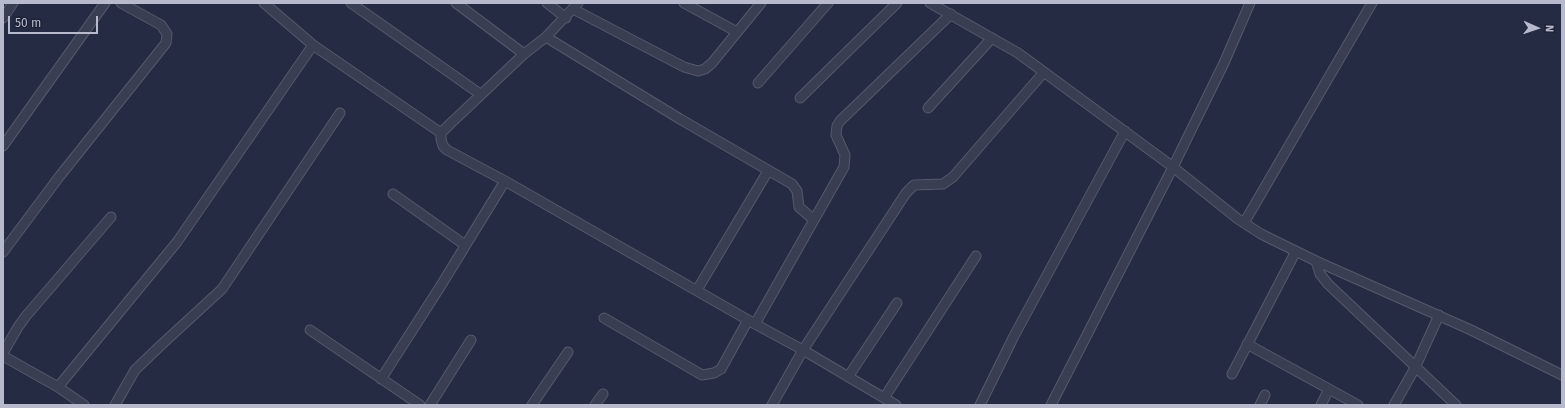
<!DOCTYPE html>
<html>
<head>
<meta charset="utf-8">
<style>
  body { margin:0 }
  #map { position:relative; width:1565px; height:408px; overflow:hidden; background:#252b42; font-family:"Fira Sans",sans-serif }
  canvas { display:block }
  .frame { position:absolute; inset:0; border:4px solid #b7bacc; pointer-events:none }
  .north { position:absolute; left:1517px; top:8px; width:40px; height:40px; -webkit-text-stroke:3px #1f2337; paint-order:stroke; rotate:92deg; font-size:11px; font-weight:700; line-height:16px; text-align:center; color:#b7bacc }
  .north::after { content:''; display:block; margin:auto; width:14px; height:18px; background:#b7bacc; clip-path:polygon(50% 0,100% 100%,50% 72%,0 100%) }
  .scale { position:absolute; left:8px; top:16px; width:90px; height:18px; box-sizing:border-box; border:2px solid #b7bacc; border-top:0; padding-left:5px; font-size:12px; line-height:14px; white-space:nowrap; color:#b7bacc; -webkit-text-stroke:3px #1f2337; paint-order:stroke }
</style>
</head>
<body>
<div id="map">
<canvas width="1565" height="408"></canvas>
<div class="frame"></div>
<div class="north">N</div>
<div class="scale">50 m</div>
</div>
<script>
const ctx = document.querySelector('canvas').getContext('2d');
ctx.lineJoin = 'round';
function toPath(rows) {
  const path = new Path2D();
  for (const r of rows) {
    path.moveTo(r[0], r[1]);
    for (let i = 2; i < r.length; i += 2) path.lineTo(r[i], r[i + 1]);
  }
  return path;
}
function trace(path, color, width, dash) {
  ctx.strokeStyle = color;
  ctx.lineWidth = width;
  ctx.lineCap = dash ? 'butt' : 'round';
  ctx.setLineDash(dash || []);
  ctx.stroke(path);
}
const street = toPath([
  [264,3,313,45,441,133],
  [351,3,480,94],
  [456,3,524,54],
  [547,3,566,18],
  [578,3,546,37,524,54,450,124,441,133,441,139,443,146,447,150,505,181,755,324,803,350,896,405],
  [684,3,737,32],
  [930,3,1018,53,1173,167,1238,219,1261,234,1316,261,1471,330,1562,375],
  [573,9,684,67,698,71,705,69,712,63,761,3],
  [3,18,13,3],
  [546,37,680,119,792,184,797,191,799,207,814,220],
  [758,83,828,3],
  [800,98,897,3],
  [928,108,992,38],
  [3,146,105,3],
  [393,194,465,245],
  [1244,223,1372,3],
  [3,252,59,177,166,43,167,34,161,25,121,3],
  [1316,261,1320,274,1328,284,1456,405],
  [697,290,768,171],
  [604,318,702,375,714,373,721,369,748,320],
  [755,324,844,167,845,155,836,135,837,126,840,121,951,14],
  [310,330,420,405],
  [1247,344,1358,405],
  [3,353,18,327,26,316,111,217],
  [3,356,58,387,84,405],
  [1232,374,1296,251],
  [848,377,897,303],
  [381,379,440,287,505,181],
  [58,387,177,242,313,45],
  [884,398,976,256],
  [115,405,135,370,160,346,222,289,340,113],
  [430,405,471,340],
  [532,405,568,352],
  [595,405,603,394],
  [772,405,803,350,906,193,914,185,943,184,953,177,1044,72],
  [980,405,1014,336,1125,131],
  [1051,405,1173,167,1224,63,1250,3],
  [1260,405,1265,395],
  [1321,405,1329,389],
  [1394,405,1415,368,1439,315]
]);
trace(street, '#55596c', 11);
trace(street, '#3a3e52', 9);
</script>
</body>
</html>
